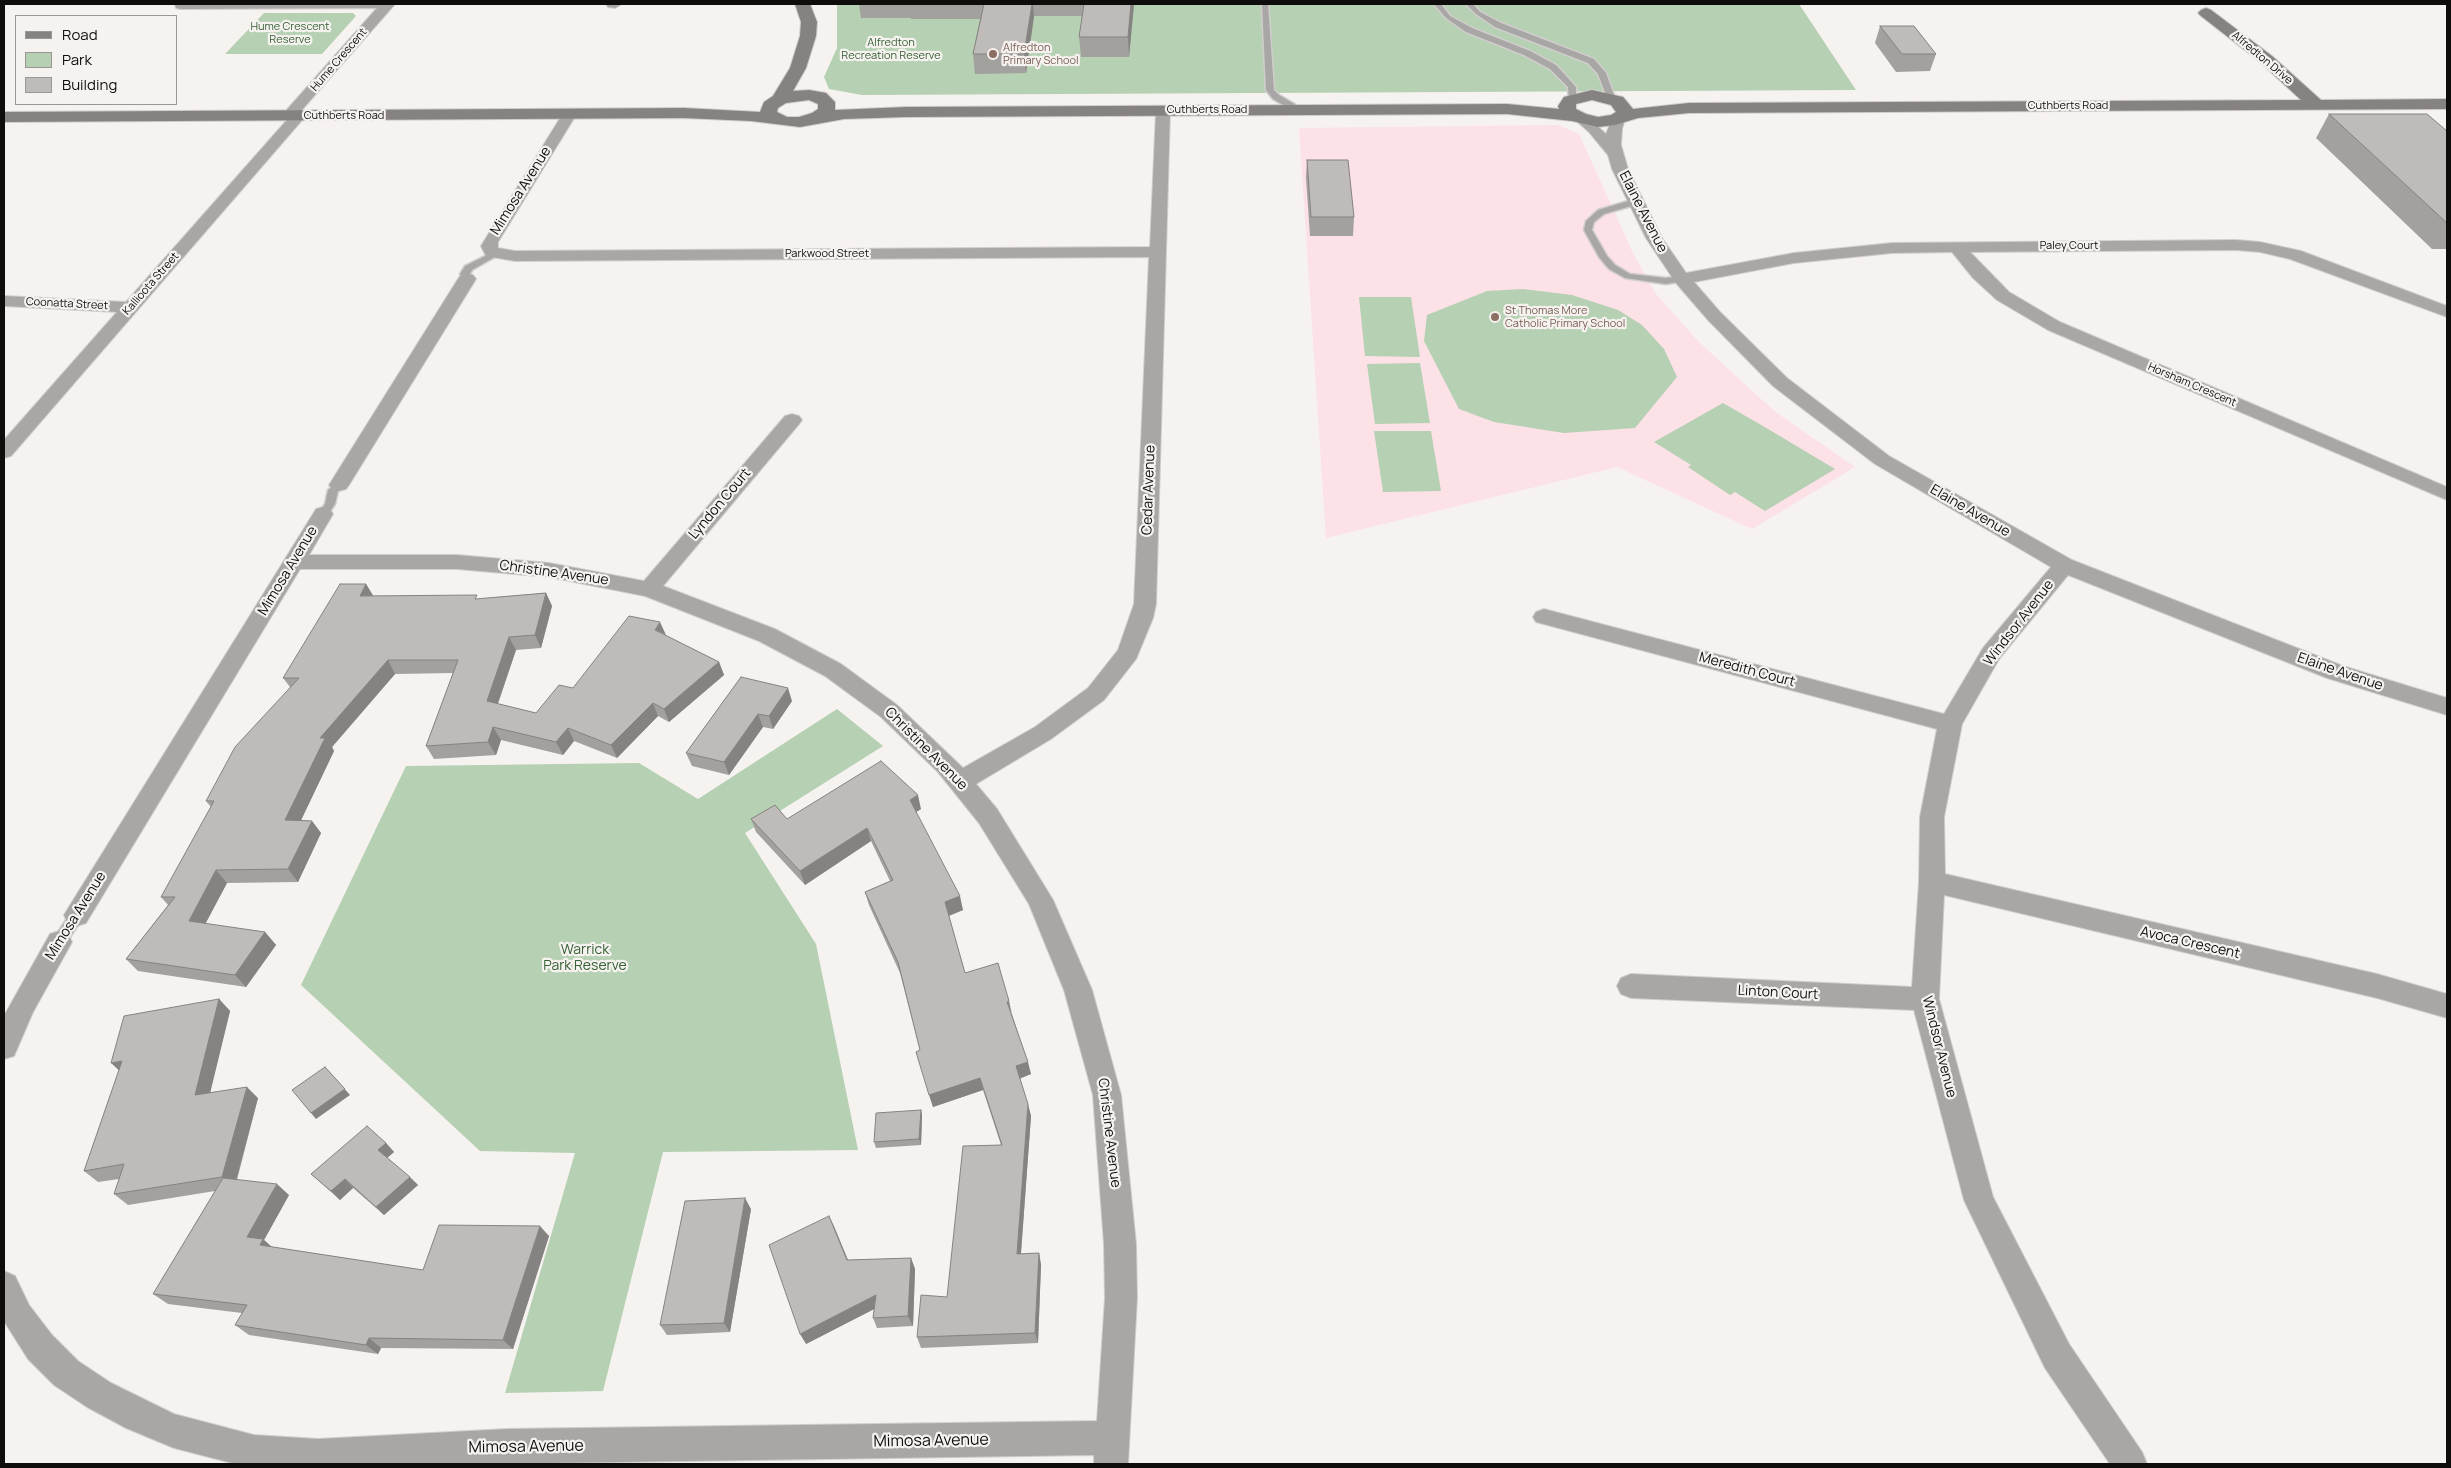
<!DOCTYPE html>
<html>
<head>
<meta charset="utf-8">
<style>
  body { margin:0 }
  #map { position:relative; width:2451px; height:1468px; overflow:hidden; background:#f6f2f0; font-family:Manrope,sans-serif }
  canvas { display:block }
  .frame { position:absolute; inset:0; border:5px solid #0e0d0c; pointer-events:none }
  .legend { position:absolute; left:15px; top:15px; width:162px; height:90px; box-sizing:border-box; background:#f6f2f0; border:1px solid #999695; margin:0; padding:6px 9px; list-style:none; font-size:15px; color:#0e0d0c }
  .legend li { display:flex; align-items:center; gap:10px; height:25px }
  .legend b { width:25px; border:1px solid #999695 }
</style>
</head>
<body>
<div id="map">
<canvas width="2451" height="1468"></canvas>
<div class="frame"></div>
<ul class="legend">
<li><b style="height:6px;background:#858281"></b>Road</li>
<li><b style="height:14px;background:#b5d0b2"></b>Park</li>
<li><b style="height:14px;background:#bebbb8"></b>Building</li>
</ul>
</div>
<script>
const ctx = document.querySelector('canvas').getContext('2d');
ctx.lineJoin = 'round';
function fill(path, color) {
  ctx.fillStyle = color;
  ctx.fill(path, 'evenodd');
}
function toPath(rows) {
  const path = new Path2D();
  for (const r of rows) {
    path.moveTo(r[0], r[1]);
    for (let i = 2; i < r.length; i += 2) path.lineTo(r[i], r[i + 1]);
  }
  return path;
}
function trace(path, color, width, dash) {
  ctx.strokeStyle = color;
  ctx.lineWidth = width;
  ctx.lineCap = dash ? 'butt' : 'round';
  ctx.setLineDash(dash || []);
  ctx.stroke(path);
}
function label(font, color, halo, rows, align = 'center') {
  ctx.font = font + ' Manrope,sans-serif';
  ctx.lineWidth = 4.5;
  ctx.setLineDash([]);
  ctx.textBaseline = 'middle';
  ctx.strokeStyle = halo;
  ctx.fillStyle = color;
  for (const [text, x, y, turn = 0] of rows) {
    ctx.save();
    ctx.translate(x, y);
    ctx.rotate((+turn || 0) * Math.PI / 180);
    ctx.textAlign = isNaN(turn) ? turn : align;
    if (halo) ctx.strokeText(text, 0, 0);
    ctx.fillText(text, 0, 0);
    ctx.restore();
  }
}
fill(toPath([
  [1558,125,1579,134,1633,253,1656,294,1698,341,1752,391,1777,413,1855,467,1752,529,1617,467,1326,538,1299,128]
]), '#fce1e7');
fill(toPath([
  [837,4,1799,4,1856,90,862,95,829,89,824,77,837,48],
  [264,13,353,13,356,16,322,54,225,54],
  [1523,289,1572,295,1618,310,1642,325,1664,349,1677,377,1635,428,1564,433,1494,422,1459,409,1424,341,1427,315,1487,291],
  [1359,297,1411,297,1420,357,1365,356],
  [1420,363,1430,423,1375,424,1367,364],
  [1723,403,1763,426,1835,469,1765,511,1735,492,1730,495,1688,467,1691,465,1654,442],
  [1374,431,1431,431,1441,491,1383,492],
  [837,709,883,746,745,833,816,944,858,1150,663,1152,603,1391,505,1393,575,1153,480,1151,301,985,406,766,639,763,698,799]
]), '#b5d0b2');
const lane = toPath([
  [1262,4,1268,4,1274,90,1279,95,1301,108,1301,112,1295,112,1273,99,1266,90,1262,4],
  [1434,4,1441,4,1450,16,1472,28,1530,51,1556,65,1576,87,1576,100,1569,102,1568,87,1550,69,1524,55,1466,32,1446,18,1434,4],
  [1466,4,1473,4,1480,12,1501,23,1594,59,1606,73,1615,98,1608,100,1598,74,1588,63,1495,27,1476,14,1466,4],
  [1635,199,1639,202,1638,204,1604,214,1594,222,1592,230,1607,256,1615,265,1630,274,1666,278,1682,276,1685,277,1685,281,1666,284,1625,278,1609,269,1599,257,1584,230,1586,221,1598,210,1635,199],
  [493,252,500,254,472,270,470,274,470,281,464,281,460,274,465,266,493,252],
  [339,482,344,485,338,491,335,504,327,516,319,516,318,514,325,504,328,490,339,482],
  [77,909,82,911,84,915,82,919,64,946,59,948,54,946,52,942,54,938,72,911,77,909]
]);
const street = toPath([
  [175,4,395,4,300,112,305,116,303,119,11,456,4,458,4,440,117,312,4,306,4,296,126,302,287,120,282,116,284,113,377,8,181,9,176,8,175,4],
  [606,4,622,4,615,8,608,7,606,4],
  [1163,107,1170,111,1156,604,1153,618,1136,659,1104,700,1051,739,976,784,997,809,1053,900,1092,990,1121,1095,1136,1244,1137,1298,1128,1464,1094,1464,1094,1455,484,1464,236,1464,174,1448,126,1428,87,1407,54,1385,28,1359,4,1321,4,1271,15,1276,29,1305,52,1335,78,1361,111,1383,174,1414,254,1435,318,1439,507,1429,1097,1421,1105,1298,1104,1244,1093,1095,1064,990,1029,904,979,823,938,772,881,717,825,676,759,641,645,596,549,577,457,569,300,569,86,923,77,926,68,923,64,915,313,514,316,509,323,507,330,509,333,514,309,555,457,555,549,563,644,581,785,416,792,414,799,416,802,420,799,424,663,586,775,629,841,664,897,705,963,768,1035,727,1088,688,1118,650,1134,604,1149,257,515,261,486,256,481,246,562,115,569,111,576,115,498,242,498,248,515,251,1150,247,1156,111,1163,107],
  [1580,114,1585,115,1606,134,1613,116,1623,116,1625,119,1622,129,1621,145,1628,169,1662,238,1686,273,1794,253,1892,243,2236,240,2260,242,2301,251,2447,306,2447,317,2290,259,2260,252,2236,250,1970,252,2009,292,2060,322,2447,487,2447,500,2048,330,1997,300,1973,278,1952,252,1892,253,1794,263,1694,282,1720,312,1787,378,1889,456,2072,560,2343,666,2447,698,2447,715,2327,678,2068,575,1999,659,1962,724,1944,817,1945,874,2377,974,2447,994,2447,1018,2377,998,1944,895,1939,999,1993,1197,2069,1344,2142,1452,2147,1464,2110,1464,2045,1368,1964,1200,1914,1010,1631,998,1621,994,1617,986,1621,978,1631,974,1912,987,1919,882,1920,817,1937,729,1536,622,1533,617,1536,612,1544,609,1944,714,1983,648,2051,567,1875,464,1773,386,1708,320,1676,283,1646,238,1612,169,1608,155,1589,132,1573,118,1580,114],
  [467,274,473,275,476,279,349,485,346,489,339,491,332,489,329,485,458,279,461,275,467,274],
  [59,931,68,934,72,942,33,1012,14,1056,4,1059,4,1016,50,934,59,931]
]);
const secondary = toPath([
  [795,4,810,4,817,22,816,36,806,68,793,91,809,90,826,93,835,102,835,110,906,107,1507,104,1559,109,1558,106,1564,97,1592,90,1623,97,1633,109,1689,103,2301,100,2260,62,2201,16,2198,13,2201,10,2206,8,2211,10,2272,56,2321,100,2447,99,2447,109,1689,113,1638,118,1615,125,1598,127,1572,121,1507,114,906,117,844,119,800,127,751,121,684,118,4,122,4,112,684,108,760,112,764,102,773,96,790,68,800,36,801,22,795,4],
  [809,100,818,104,818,109,812,113,799,117,787,117,777,112,778,108,786,103,809,100],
  [1592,100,1611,105,1616,112,1611,115,1598,117,1586,114,1576,109,1576,104,1592,100]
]);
trace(lane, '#d1cdcc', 3);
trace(street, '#d1cdcc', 2);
trace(secondary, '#d1cdcc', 2);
fill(lane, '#a9a7a6');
fill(street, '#a9a7a6');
fill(secondary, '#858281');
fill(toPath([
  [859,4,1134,4,1129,57,1081,57,1079,37,1082,16,1034,16,1026,73,975,74,973,54,980,19,911,19,911,18,861,18],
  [1880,26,1936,54,1930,71,1896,72,1875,43],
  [2329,114,2447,131,2447,249,2432,249,2316,138],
  [1307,160,1354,217,1353,236,1310,236,1306,178],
  [366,584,373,596,478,599,546,593,552,606,541,648,516,650,498,704,536,713,573,688,665,635,719,662,724,675,669,722,658,716,617,758,574,741,563,755,501,740,496,755,434,759,426,746,453,673,395,674,332,747,334,751,301,820,312,821,321,833,298,882,227,883,205,924,265,932,276,945,246,987,138,971,126,959,168,905,161,897,211,807,206,801,290,687,283,678],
  [741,677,792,701,773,729,763,727,729,775,692,766,686,753],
  [921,809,916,812,963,910,949,916,965,973,1012,1014,1031,1074,1020,1078,1031,1116,1021,1254,1039,1253,1041,1265,1038,1343,921,1348,917,1337,947,1297,1001,1145,983,1090,933,1107,920,1050,900,973,869,905,865,892,890,881,871,841,805,885,756,832,751,819,787,819],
  [219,999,230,1011,210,1092,258,1098,237,1180,289,1195,264,1240,272,1247,423,1270,549,1236,513,1349,381,1348,378,1354,249,1335,235,1325,242,1313,168,1304,153,1294,215,1191,128,1205,114,1194,119,1179,98,1182,84,1171,119,1070],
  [921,1110,922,1115,921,1145,876,1148,874,1142],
  [386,1143,394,1152,387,1158,418,1185,384,1215,353,1188,340,1200,311,1174],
  [751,1209,730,1332,667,1335,660,1325],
  [829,1216,848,1260,911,1258,915,1269,913,1326,877,1328,873,1318,874,1309,806,1344]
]), '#a3a19e');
fill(toPath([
  [1032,4,1033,4,1034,16,1026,73,1024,54],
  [1131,4,1134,4,1129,57,1128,37],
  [366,584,374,597,360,596],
  [546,593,552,606,541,648,535,635],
  [660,622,666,635,655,630],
  [509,637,516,650,494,714,487,701],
  [388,660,395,674,332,747,334,751,295,833,285,820,320,738],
  [719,662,724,675,669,722,664,709],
  [788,688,792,701,773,729,769,716],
  [653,703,658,716,617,758,611,745],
  [758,714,763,727,729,775,724,762],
  [493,727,501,740,496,755,488,742],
  [568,728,574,741,563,755,556,742],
  [918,795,921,809,913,814,910,800],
  [312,821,321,833,298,882,288,869],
  [867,828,871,841,805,885,800,871],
  [216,870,227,883,200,934,189,921],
  [960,896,963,910,948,916,945,902],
  [265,932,276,945,246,987,235,975],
  [219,999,230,1011,207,1106,195,1095],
  [1009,1001,1012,1014,1007,1002],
  [122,1061,124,1075,111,1063],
  [1028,1062,1031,1074,1019,1079,1016,1066],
  [325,1067,350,1095,316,1119,311,1113],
  [980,1078,983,1090,933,1107,929,1095],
  [247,1087,258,1098,234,1188,222,1177],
  [1028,1104,1031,1116,1020,1265,1017,1254],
  [921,1110,922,1115,921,1145,919,1139],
  [386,1143,394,1152,386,1159,378,1150],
  [410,1177,418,1185,384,1215,376,1207],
  [345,1179,353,1188,340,1200,331,1191],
  [277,1184,289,1195,264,1240,275,1250,272,1256,247,1237],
  [745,1198,751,1209,730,1332,724,1323],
  [829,1216,834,1226,852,1270,847,1260],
  [540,1226,549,1236,513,1349,503,1340],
  [1039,1253,1041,1265,1038,1343,1035,1333],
  [911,1258,915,1269,913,1326,908,1316],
  [876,1295,880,1306,806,1344,800,1334],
  [369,1338,381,1348,378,1354,366,1345]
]), '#858381');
const building = toPath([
  [984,4,1032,4,1024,54,973,54,984,4],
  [1084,4,1131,4,1128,37,1079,37,1084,4],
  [1880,26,1914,26,1936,54,1902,54,1880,26],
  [2329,114,2427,114,2447,131,2447,223,2329,114],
  [1307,160,1348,160,1354,217,1311,217,1307,160],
  [340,584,366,584,360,596,477,595,475,599,546,593,535,635,509,637,487,701,536,713,559,685,573,688,629,616,660,622,655,630,719,662,664,709,653,703,611,745,568,728,556,742,493,727,488,742,426,746,458,660,388,660,320,738,325,738,285,820,312,821,288,869,216,870,189,921,265,932,235,975,126,959,175,897,161,897,214,801,206,801,235,747,299,678,283,678,340,584],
  [741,677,788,688,769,716,758,714,724,762,686,753,741,677],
  [881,761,918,795,910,800,960,896,945,902,965,973,998,963,1009,1001,1007,1002,1028,1062,1016,1066,1028,1104,1017,1254,1039,1253,1035,1333,917,1337,921,1295,947,1297,963,1146,1002,1145,980,1078,929,1095,916,1052,920,1050,898,962,865,892,893,880,867,828,800,871,751,819,775,805,787,819,881,761],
  [219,999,195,1095,247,1087,222,1177,114,1194,124,1164,84,1171,122,1061,111,1063,124,1016,219,999],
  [325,1067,345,1089,311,1113,292,1090,325,1067],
  [921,1110,919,1139,874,1142,876,1113,921,1110],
  [367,1126,386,1143,378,1150,410,1177,376,1207,345,1179,331,1191,311,1174,367,1126],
  [223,1178,277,1184,247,1237,263,1239,260,1245,423,1270,439,1225,540,1226,503,1340,369,1338,366,1345,235,1325,247,1305,153,1294,223,1178],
  [745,1198,724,1323,660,1325,685,1201,745,1198],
  [829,1216,847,1260,911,1258,908,1316,873,1318,876,1295,800,1334,769,1245,829,1216]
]);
fill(building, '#bebbb8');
trace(building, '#858381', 1);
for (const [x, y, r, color] of [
  [993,54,5,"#8d6e63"],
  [1495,317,5,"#8d6e63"]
]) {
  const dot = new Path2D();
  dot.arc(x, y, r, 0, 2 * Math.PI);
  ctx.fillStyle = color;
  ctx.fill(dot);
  trace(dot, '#f6f2f0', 2);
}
label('11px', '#366134', '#f6f2f0', [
  ["Hume Crescent",290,27],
  ["Reserve",290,40],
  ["Alfredton",891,43],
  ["Recreation Reserve",891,56]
]);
label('11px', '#785e54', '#f6f2f0', [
  ["Alfredton",1003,48],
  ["Primary School",1003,61],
  ["St Thomas More",1505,311],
  ["Catholic Primary School",1505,324]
], 'left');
label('11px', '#0e0d0c', '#f6f2f0', [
  ["Alfredton Drive",2262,58,40],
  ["Hume Crescent",339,60,-49],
  ["Cuthberts Road",2068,106],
  ["Cuthberts Road",1207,110],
  ["Cuthberts Road",344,116],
  ["Paley Court",2069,246],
  ["Parkwood Street",827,254],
  ["Kallioota Street",151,284,-49],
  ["Coonatta Street",67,304,3],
  ["Horsham Crescent",2192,385,23]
]);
label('14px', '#0e0d0c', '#f6f2f0', [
  ["Mimosa Avenue",521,191,-58],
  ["Elaine Avenue",1643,212,63],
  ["Cedar Avenue",1149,490,-88],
  ["Lyndon Court",720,504,-50],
  ["Elaine Avenue",1970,511,30],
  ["Mimosa Avenue",288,571,-59],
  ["Christine Avenue",554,573,8],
  ["Windsor Avenue",2019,623,-52],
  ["Meredith Court",1747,670,15],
  ["Elaine Avenue",2340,672,19],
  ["Christine Avenue",926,749,45],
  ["Mimosa Avenue",76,916,-58],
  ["Avoca Crescent",2190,943,13],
  ["Linton Court",1778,993,3],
  ["Windsor Avenue",1939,1047,76],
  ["Christine Avenue",1109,1133,83]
]);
label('14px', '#366134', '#f6f2f0', [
  ["Warrick",585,950],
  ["Park Reserve",585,966]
]);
label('16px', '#0e0d0c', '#f6f2f0', [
  ["Mimosa Avenue",931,1441,-1],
  ["Mimosa Avenue",526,1447,-1]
]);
</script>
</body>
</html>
